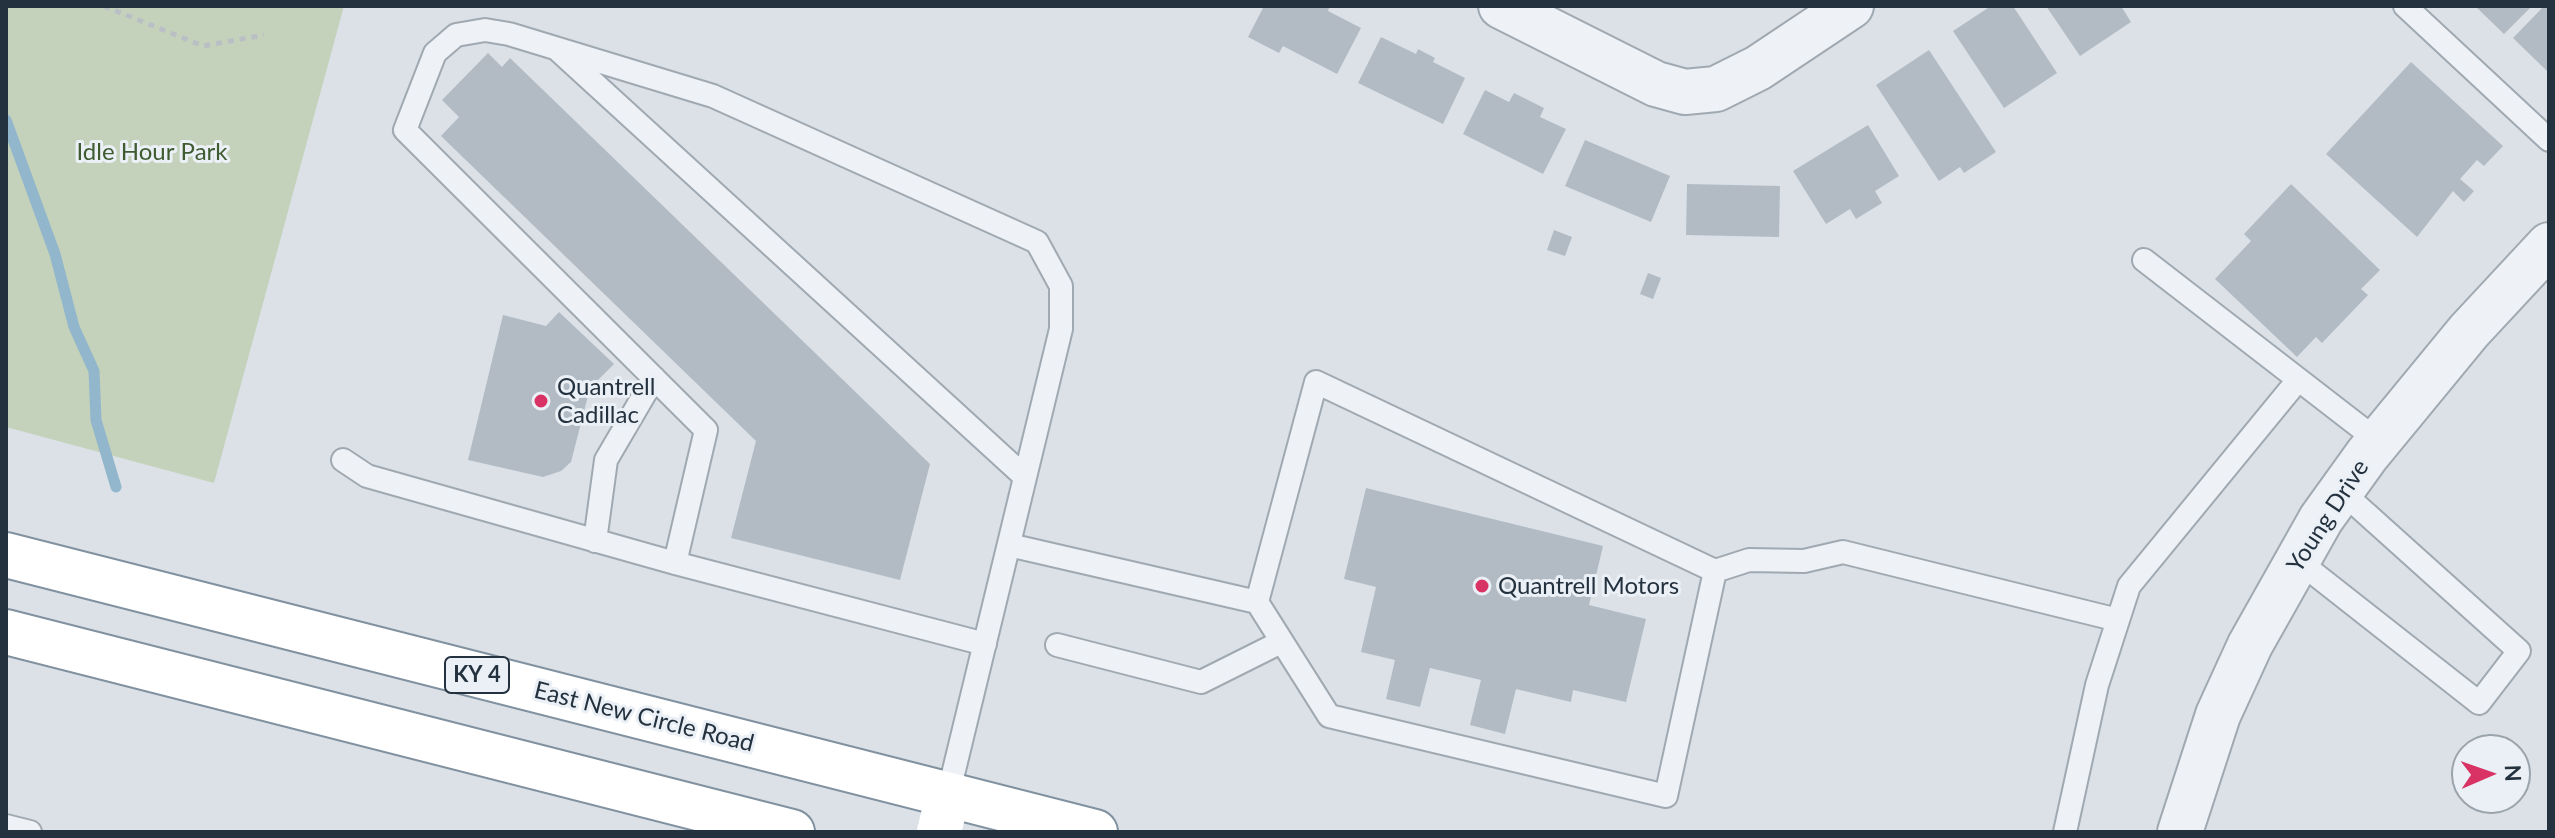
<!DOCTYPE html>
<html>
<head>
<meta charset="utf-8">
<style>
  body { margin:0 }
  #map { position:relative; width:2555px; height:838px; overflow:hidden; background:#dbe1e7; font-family:Lato,sans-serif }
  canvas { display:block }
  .frame { position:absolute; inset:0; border:8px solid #24313e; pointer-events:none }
  .north { position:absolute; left:2451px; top:734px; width:80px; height:80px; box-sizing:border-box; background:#eaf0f5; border:2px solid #9ba4ac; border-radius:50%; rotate:88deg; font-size:22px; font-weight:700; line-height:32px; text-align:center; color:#24313e }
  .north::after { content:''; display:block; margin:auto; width:28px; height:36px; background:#d93365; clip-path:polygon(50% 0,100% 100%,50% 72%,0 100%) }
</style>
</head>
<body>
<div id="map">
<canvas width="2555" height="838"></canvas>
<div class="frame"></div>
<div class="north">N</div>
</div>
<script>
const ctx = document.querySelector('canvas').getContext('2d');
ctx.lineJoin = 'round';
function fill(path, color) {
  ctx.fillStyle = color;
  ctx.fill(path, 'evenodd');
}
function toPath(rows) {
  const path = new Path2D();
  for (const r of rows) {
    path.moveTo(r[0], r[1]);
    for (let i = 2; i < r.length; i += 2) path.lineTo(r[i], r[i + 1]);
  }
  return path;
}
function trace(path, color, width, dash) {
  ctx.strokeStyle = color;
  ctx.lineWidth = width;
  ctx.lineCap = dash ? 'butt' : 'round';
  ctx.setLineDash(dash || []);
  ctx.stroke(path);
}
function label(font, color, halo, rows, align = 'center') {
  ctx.font = font + ' Lato,sans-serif';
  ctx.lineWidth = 6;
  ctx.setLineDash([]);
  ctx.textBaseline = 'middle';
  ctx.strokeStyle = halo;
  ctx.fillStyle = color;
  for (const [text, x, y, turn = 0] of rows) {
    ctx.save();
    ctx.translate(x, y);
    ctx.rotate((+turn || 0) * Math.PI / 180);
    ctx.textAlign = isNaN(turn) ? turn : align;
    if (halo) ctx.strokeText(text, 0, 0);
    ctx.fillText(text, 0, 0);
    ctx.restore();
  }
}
fill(toPath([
  [6,6,344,6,214,483,6,427]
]), '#c4d2bb');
trace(toPath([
  [6,120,55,254,74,327,94,371,96,420,116,487]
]), '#92b6cb', 11);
fill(toPath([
  [1264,6,1330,6,1328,11,1361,28,1337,74,1283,46,1279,53,1248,37],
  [1991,6,2013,6,2057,73,2004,108,1953,31],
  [2046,6,2121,6,2131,22,2080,56],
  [2475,6,2532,6,2504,34],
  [2544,6,2549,6,2549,73,2513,38],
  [1381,37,1416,54,1418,49,1435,58,1433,62,1465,78,1443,124,1358,83],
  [1929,50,1996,152,1964,173,1960,167,1939,181,1876,85],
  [488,53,502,67,510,58,930,464,900,580,731,538,756,441,441,136,459,117,442,100],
  [2411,62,2503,146,2484,166,2477,160,2460,179,2474,191,2464,202,2453,191,2417,237,2326,154],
  [1485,90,1509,102,1514,93,1544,108,1540,117,1566,129,1543,174,1463,134],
  [1868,125,1899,176,1875,191,1882,203,1856,219,1850,209,1826,224,1793,171],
  [1585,140,1670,176,1651,222,1565,186],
  [1687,184,1780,186,1779,237,1686,235],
  [2291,184,2380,270,2361,289,2368,295,2322,343,2316,337,2297,357,2215,279,2251,241,2244,234],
  [1554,230,1572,237,1565,256,1547,250],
  [1648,273,1661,278,1653,299,1640,294],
  [559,312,614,364,590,388,571,462,561,471,543,477,468,460,503,315,546,326],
  [1366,488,1603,546,1589,605,1646,619,1626,702,1573,690,1571,702,1516,689,1505,734,1470,725,1481,680,1430,668,1420,707,1386,699,1395,660,1361,652,1376,587,1344,579]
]), '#b2bbc4');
const lane = toPath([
  [2405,6,2549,140],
  [559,51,1025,477],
  [2144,260,2378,441],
  [343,460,367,476,675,563,985,644],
  [595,541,606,460,654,378],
  [1009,545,1257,602,1329,716,1666,796,1715,571,1316,382,1257,602],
  [2297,560,2479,703,2519,651,2341,491],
  [675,563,706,430,405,130,435,53,456,35,485,30,509,34,713,96,1037,242,1061,286,1061,329,948,795],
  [1715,571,1749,560,1804,561,1843,552,2118,620],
  [1057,645,1201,682,1281,642],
  [6,826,30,832],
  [2065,832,2097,685,2129,586,2298,380]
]);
const street = toPath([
  [1501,6,1656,84,1685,92,1716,89,1758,68,1851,6],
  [2180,832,2218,715,2250,645,2321,519,2367,455,2469,331,2549,245]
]);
const highway = toPath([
  [6,555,1095,832],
  [6,632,792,832]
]);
trace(lane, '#a0a9b1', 26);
trace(street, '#a0a9b1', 48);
trace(highway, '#81919f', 48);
trace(toPath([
  [104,6,203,46,264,35]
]), '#b9bfc5', 5, [6, 6]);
trace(lane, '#eef1f5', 22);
trace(street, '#eef1f5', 44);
trace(toPath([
  [939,832,948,795]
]), '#fff', 44);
trace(highway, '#fff', 44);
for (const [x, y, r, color] of [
  [541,401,8,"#d93365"],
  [1482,586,8,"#d93365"]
]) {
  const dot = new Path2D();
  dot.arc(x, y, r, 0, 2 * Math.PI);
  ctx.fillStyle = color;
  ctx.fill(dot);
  trace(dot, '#eaf0f5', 3);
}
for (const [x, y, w] of [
  [477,675,64]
]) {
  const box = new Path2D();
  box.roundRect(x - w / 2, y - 18, w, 36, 6);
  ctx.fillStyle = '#eaf0f5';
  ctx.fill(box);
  trace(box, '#24313e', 2);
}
label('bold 22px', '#24313e', null, [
  ["KY 4",477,675]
]);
label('24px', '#3f5b30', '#eaf0f5', [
  ["Idle Hour Park",152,152]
]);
label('24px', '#24313e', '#eaf0f5', [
  ["Quantrell",557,387],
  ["Cadillac",557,415],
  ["Quantrell Motors",1498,586]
], 'left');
label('24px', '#24313e', '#eaf0f5', [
  ["Young Drive",2328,516,-57],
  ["East New Circle Road",644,717,14]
]);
</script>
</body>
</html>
